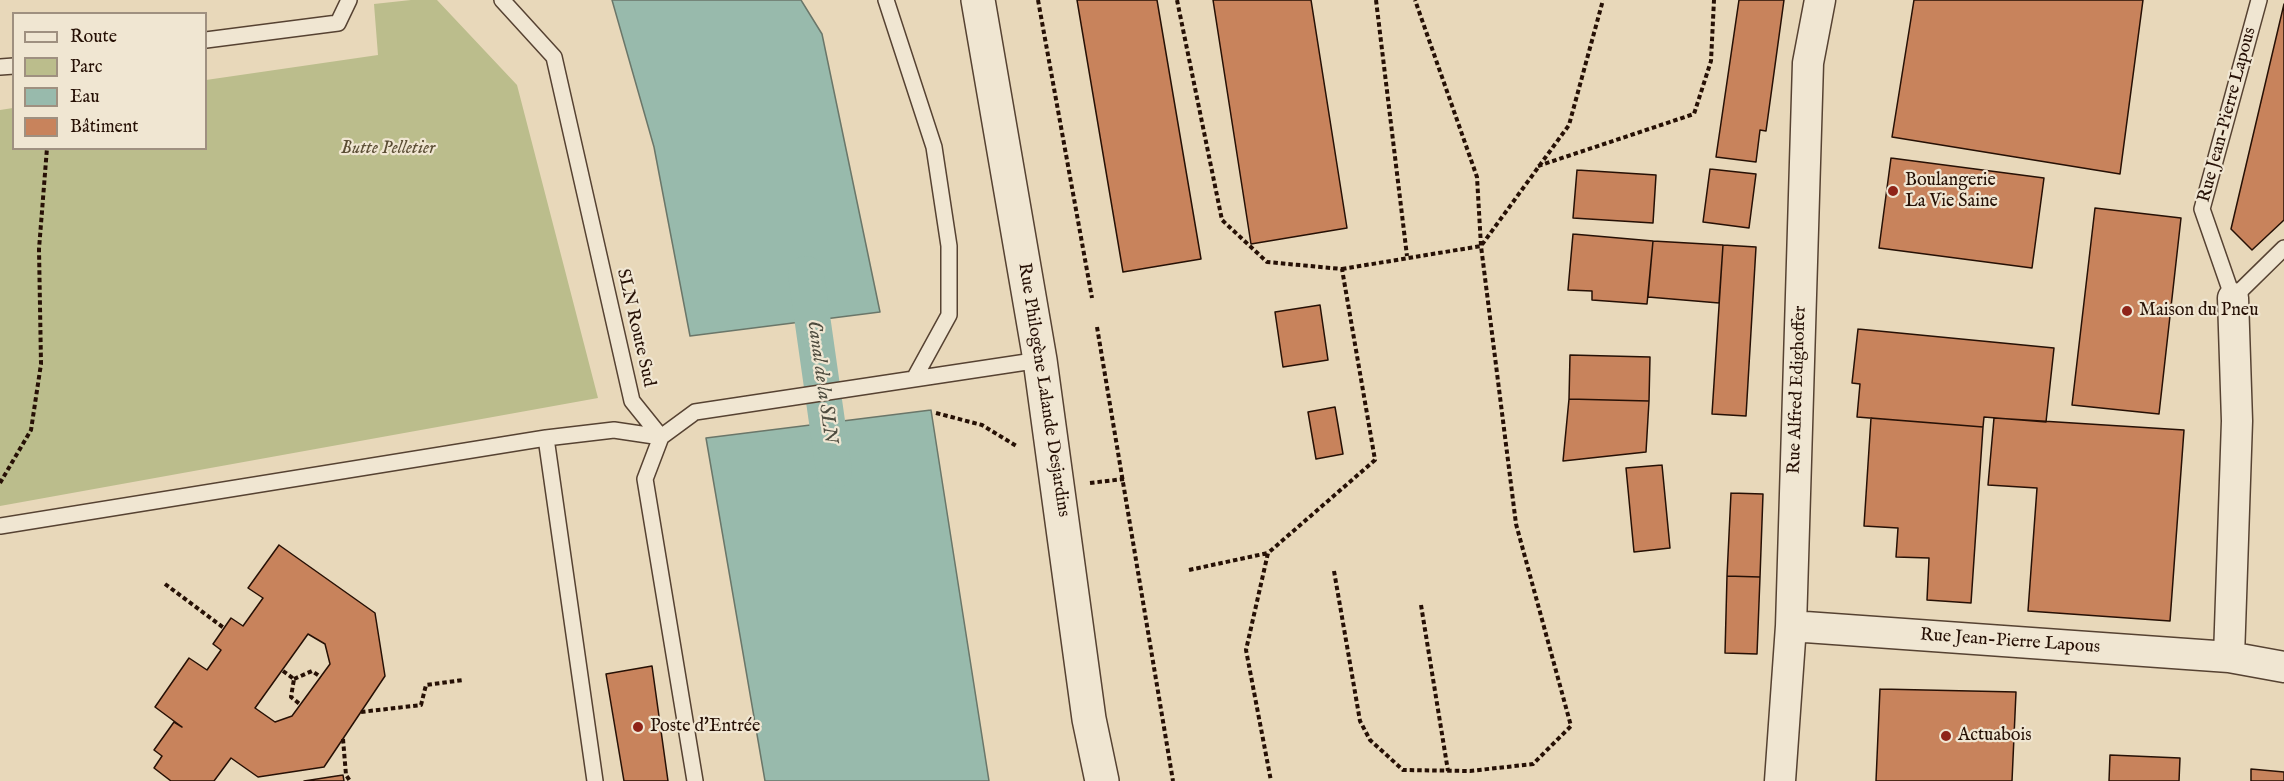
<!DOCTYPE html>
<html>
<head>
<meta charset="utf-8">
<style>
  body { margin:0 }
  #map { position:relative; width:2284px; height:781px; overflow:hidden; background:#e8d8ba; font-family:"IM FELL English",serif }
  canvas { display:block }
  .legend { position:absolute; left:12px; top:12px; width:195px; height:138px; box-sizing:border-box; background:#f0e6d2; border:2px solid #9f9080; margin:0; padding:8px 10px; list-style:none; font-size:18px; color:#261005 }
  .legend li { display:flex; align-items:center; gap:12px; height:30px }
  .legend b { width:30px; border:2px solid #9f9080 }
</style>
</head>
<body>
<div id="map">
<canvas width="2284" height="781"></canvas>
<ul class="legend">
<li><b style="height:8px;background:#f0e6d2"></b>Route</li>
<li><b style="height:16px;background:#bbbd8c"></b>Parc</li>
<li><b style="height:16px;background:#98baac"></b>Eau</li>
<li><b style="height:16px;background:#c8835c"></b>Bâtiment</li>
</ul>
</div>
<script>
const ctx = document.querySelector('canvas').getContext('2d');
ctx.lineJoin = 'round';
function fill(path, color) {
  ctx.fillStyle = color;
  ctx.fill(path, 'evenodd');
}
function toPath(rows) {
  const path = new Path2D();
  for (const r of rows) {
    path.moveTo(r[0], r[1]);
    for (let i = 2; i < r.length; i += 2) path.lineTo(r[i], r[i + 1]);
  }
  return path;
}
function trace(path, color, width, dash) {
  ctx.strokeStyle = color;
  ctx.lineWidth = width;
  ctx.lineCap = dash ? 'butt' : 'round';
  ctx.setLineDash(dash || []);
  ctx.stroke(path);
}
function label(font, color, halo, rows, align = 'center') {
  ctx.font = font + ' "IM FELL English",serif';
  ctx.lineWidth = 4.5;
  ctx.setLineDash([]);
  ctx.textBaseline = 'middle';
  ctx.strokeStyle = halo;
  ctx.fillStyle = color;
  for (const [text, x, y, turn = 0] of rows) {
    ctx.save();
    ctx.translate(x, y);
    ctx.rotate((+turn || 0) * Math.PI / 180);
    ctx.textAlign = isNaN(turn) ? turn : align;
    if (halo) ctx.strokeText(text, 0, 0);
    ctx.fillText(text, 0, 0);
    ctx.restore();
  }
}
fill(toPath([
  [411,0,437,0,517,85,598,398,0,506,0,110,13,108,14,148,206,148,206,80,378,55,374,4]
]), '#bbbd8c');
const water = toPath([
  [612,0,801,0,822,34,880,312,690,336,654,147,612,0],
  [931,410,989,781,765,781,706,438,931,410]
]);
fill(water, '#98baac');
trace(water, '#6a7669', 1.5);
trace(toPath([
  [806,274,834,471]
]), '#98baac', 36);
const building = toPath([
  [1077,0,1157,0,1201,259,1123,272,1077,0],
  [1213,0,1311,0,1347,228,1251,244,1213,0],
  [1739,0,1784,0,1766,131,1760,130,1756,162,1716,157,1739,0],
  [1914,0,2143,0,2120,174,1892,137,1914,0],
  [2284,4,2284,220,2252,250,2231,229,2284,4],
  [1891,158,2044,178,2032,268,1879,248,1891,158],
  [1710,169,1756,174,1749,228,1703,222,1710,169],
  [1577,170,1656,175,1653,223,1573,218,1577,170],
  [2095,208,2181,218,2159,414,2072,405,2095,208],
  [1573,234,1653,241,1647,304,1592,300,1592,291,1568,290,1573,234],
  [1653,241,1723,245,1719,303,1648,297,1653,241],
  [1723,245,1756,247,1746,416,1712,414,1723,245],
  [1320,305,1328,360,1283,367,1275,312,1320,305],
  [1858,329,2054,348,2046,422,1984,417,1983,427,1857,417,1860,384,1852,383,1858,329],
  [1570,355,1650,357,1649,401,1569,399,1570,355],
  [1569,399,1649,401,1646,452,1563,461,1569,399],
  [1335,407,1343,454,1316,459,1308,412,1335,407],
  [1871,418,1983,427,1971,603,1927,600,1929,558,1896,557,1898,528,1864,526,1871,418],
  [1994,418,2184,430,2170,621,2028,611,2037,488,1988,485,1994,418],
  [1662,465,1670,548,1634,552,1626,468,1662,465],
  [1731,493,1763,494,1760,577,1727,576,1731,493],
  [279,545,375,613,385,676,324,767,258,777,231,758,214,781,171,781,154,768,162,756,154,750,174,722,182,727,155,707,189,658,207,670,221,650,213,644,231,618,243,626,263,598,248,588,279,545],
  [308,634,325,644,330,664,292,716,275,722,255,708,308,634],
  [1727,576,1760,577,1757,654,1725,653,1727,576],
  [652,666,668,781,624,781,606,674,652,666],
  [1880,689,2016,692,2012,781,1876,781,1880,689],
  [2110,755,2180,758,2179,781,2109,781,2110,755],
  [2251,769,2284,772,2284,781,2251,781,2251,769],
  [343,775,344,781,304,781,343,775]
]);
fill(building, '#c8835c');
trace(building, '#261005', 1.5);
const service = toPath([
  [502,0,554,57,632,401,661,437,645,479,695,781],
  [886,0,934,147,949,246,949,315,915,377],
  [2259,0,2202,209,2233,298,2284,248],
  [206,40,338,23,349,0],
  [0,67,14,66],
  [546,438,595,781],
  [0,526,546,438,614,430,661,437,695,412,1040,360]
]);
const minor = toPath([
  [1791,626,2229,657,2284,667],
  [2229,657,2237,421,2233,298],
  [1780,781,1791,626,1808,63,1820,0]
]);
const tertiary = toPath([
  [978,0,1040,360,1089,719,1102,781]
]);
trace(service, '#564232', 18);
trace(minor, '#564232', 33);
trace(tertiary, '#564232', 36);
trace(toPath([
  [1038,0,1092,298],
  [1177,0,1222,220,1267,262,1342,269,1375,460,1268,553,1246,650,1271,781],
  [1376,0,1407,256],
  [1538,166,1694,114,1711,61,1714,0],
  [1342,269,1481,246,1569,125,1603,0],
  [1097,327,1173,781],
  [936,413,982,425,1018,447],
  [0,483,31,430,41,364,39,249,47,148],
  [1090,483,1124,479],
  [1189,570,1268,553],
  [1334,571,1360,721,1370,740,1403,770,1470,771,1533,764,1571,726,1516,524,1481,246,1477,177,1415,0],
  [165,584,224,628],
  [1421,605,1448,771],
  [283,671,294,679,291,697,301,705],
  [294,679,312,671,321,677],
  [361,712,421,705,426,685,463,680],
  [343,739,346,775,350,781]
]), '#261005', 4, [4.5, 3]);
trace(service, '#f0e6d2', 15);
trace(minor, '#f0e6d2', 30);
trace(tertiary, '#f0e6d2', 33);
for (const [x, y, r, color] of [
  [1893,191,6,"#8f2418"],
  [2127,311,6,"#8f2418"],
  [638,727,6,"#8f2418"],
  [1946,736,6,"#8f2418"]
]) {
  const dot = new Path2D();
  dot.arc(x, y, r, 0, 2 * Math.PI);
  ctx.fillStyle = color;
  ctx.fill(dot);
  trace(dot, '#f0e6d2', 2);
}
label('18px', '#261005', '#f0e6d2', [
  ["Rue Jean-Pierre Lapous",2228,115,-75],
  ["SLN Route Sud",635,328,77],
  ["Rue Philogène Lalande Desjardins",1043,390,81],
  ["Rue Alfred Edighoffer",1798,390,-88],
  ["Rue Jean-Pierre Lapous",2010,642,4]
]);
label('italic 18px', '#5a4d34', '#f0e6d2', [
  ["Butte Pelletier",388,149]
]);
label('18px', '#261005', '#f0e6d2', [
  ["Boulangerie",1905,181],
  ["La Vie Saine",1905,202],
  ["Maison du Pneu",2139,311],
  ["Poste d'Entrée",650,727],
  ["Actuabois",1958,736]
], 'left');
label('italic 20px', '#4e4c3f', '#f0e6d2', [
  ["Canal de la SLN",821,382,82]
]);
</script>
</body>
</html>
